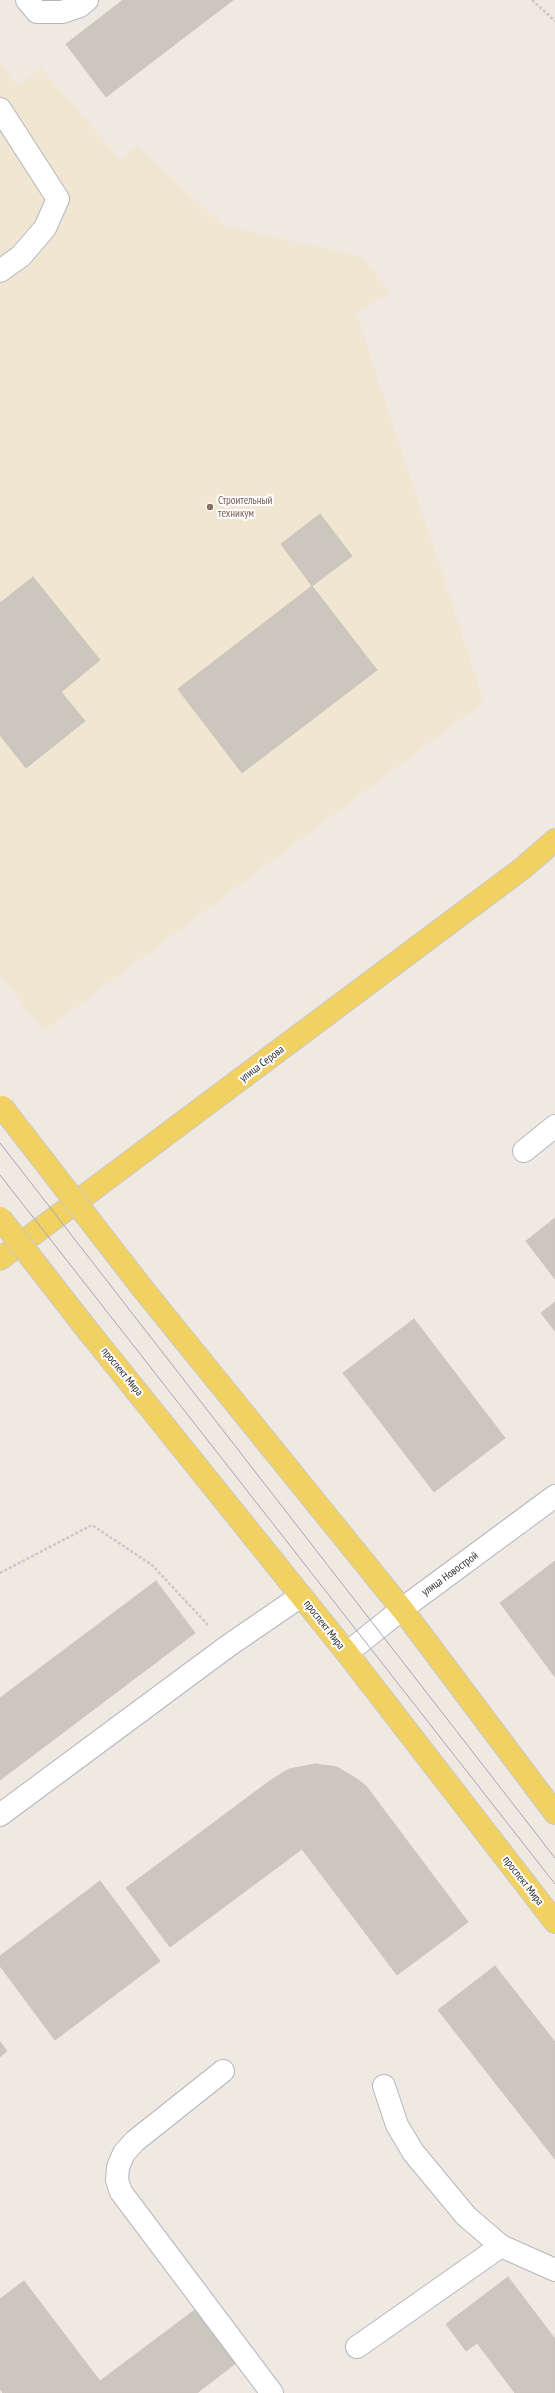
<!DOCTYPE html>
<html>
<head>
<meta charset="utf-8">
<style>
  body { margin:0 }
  canvas { display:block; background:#efe9e1 }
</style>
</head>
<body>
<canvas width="555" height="2393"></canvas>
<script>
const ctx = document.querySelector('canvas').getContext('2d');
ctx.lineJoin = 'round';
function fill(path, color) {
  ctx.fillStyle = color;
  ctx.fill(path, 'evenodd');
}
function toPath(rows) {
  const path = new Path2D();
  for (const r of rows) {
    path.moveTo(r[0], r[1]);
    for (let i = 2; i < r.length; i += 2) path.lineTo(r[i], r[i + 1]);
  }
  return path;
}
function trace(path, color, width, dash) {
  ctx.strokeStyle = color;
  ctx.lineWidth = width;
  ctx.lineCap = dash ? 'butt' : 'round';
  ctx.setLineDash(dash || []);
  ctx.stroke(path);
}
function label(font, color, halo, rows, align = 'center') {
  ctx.font = font + ' "PT Sans Narrow",sans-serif';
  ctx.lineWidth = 4;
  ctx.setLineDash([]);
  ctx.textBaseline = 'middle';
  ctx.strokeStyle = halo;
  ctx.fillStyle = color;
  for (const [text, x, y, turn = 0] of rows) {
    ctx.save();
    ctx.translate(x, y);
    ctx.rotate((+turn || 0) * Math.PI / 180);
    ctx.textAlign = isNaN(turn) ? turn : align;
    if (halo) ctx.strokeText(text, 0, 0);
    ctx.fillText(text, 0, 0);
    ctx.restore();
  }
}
fill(toPath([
  [0,64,18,86,41,68,121,161,137,146,221,224,363,258,390,293,356,312,484,702,44,1031,0,975]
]), '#f0e6d1');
const building = toPath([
  [123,0,233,0,106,97,66,44,123,0],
  [320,514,352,556,312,586,281,544,320,514],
  [33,577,100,660,61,692,85,721,26,768,0,735,0,603,33,577],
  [312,586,377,670,242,773,178,689,312,586],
  [555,1218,555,1279,526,1241,555,1218],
  [555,1302,555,1331,541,1313,555,1302],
  [414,1319,505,1438,434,1492,343,1373,414,1319],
  [555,1561,555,1677,500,1603,555,1561],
  [156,1581,195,1633,0,1780,0,1698,156,1581],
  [315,1764,337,1767,357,1779,366,1786,468,1922,397,1975,302,1849,170,1947,126,1888,271,1780,289,1769,315,1764],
  [100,1881,160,1961,55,2040,0,1966,0,1956,100,1881],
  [495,1966,555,2042,555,2159,438,2010,495,1966],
  [0,2042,7,2051,0,2057,0,2042],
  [508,2277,555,2339,555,2393,515,2393,477,2343,466,2351,446,2324,508,2277],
  [24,2281,100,2381,196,2309,236,2363,197,2393,3,2393,0,2389,0,2299,24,2281]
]);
fill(building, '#cbc7bf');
trace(building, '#cbc5ba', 1);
const minor = toPath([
  [27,0,37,12,62,12,80,6,87,0],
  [0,109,58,199,45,228,21,256,0,271],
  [524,1151,555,1126],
  [347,1653,402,1609,555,1496],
  [0,1815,228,1646,301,1596],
  [223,2071,135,2141,124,2153,118,2167,117,2180,121,2192,272,2393],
  [384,2086,397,2125,413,2152,466,2216,501,2246,555,2270],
  [357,2347,501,2246]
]);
const major = toPath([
  [0,1259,523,868,555,840],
  [143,1289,402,1609,555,1813],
  [89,1332,347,1653,555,1922]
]);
trace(minor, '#b4b7c1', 24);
trace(major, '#c9c9c9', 24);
trace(toPath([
  [532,0,555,21],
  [0,1573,92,1525,152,1565,208,1625]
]), '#c9c9c9', 2.5, [3, 2]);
trace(minor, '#fff', 22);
trace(major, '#f2d163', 22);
trace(toPath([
  [0,1143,555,1858],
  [0,1175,555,1884]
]), '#a3a6b8', 1);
const majorBridge = toPath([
  [2,1107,143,1289],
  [0,1218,89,1332]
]);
trace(majorBridge, '#c9c9c9', 24, []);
trace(majorBridge, '#f2d163', 22);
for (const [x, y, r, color] of [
  [210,507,4,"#8d6e63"]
]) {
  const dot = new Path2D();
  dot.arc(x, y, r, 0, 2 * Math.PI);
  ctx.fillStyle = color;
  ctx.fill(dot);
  trace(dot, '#fff', 1.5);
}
label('11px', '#785e54', '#fff', [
  ["Строительный",218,501],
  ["техникум",218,514]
], 'left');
label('11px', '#2e2e2e', '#fff', [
  ["улица Серова",262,1064,-37],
  ["проспект Мира",122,1372,51],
  ["улица Новострой",450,1574,-36],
  ["проспект Мира",324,1625,52],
  ["проспект Мира",523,1881,52]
]);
</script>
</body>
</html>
